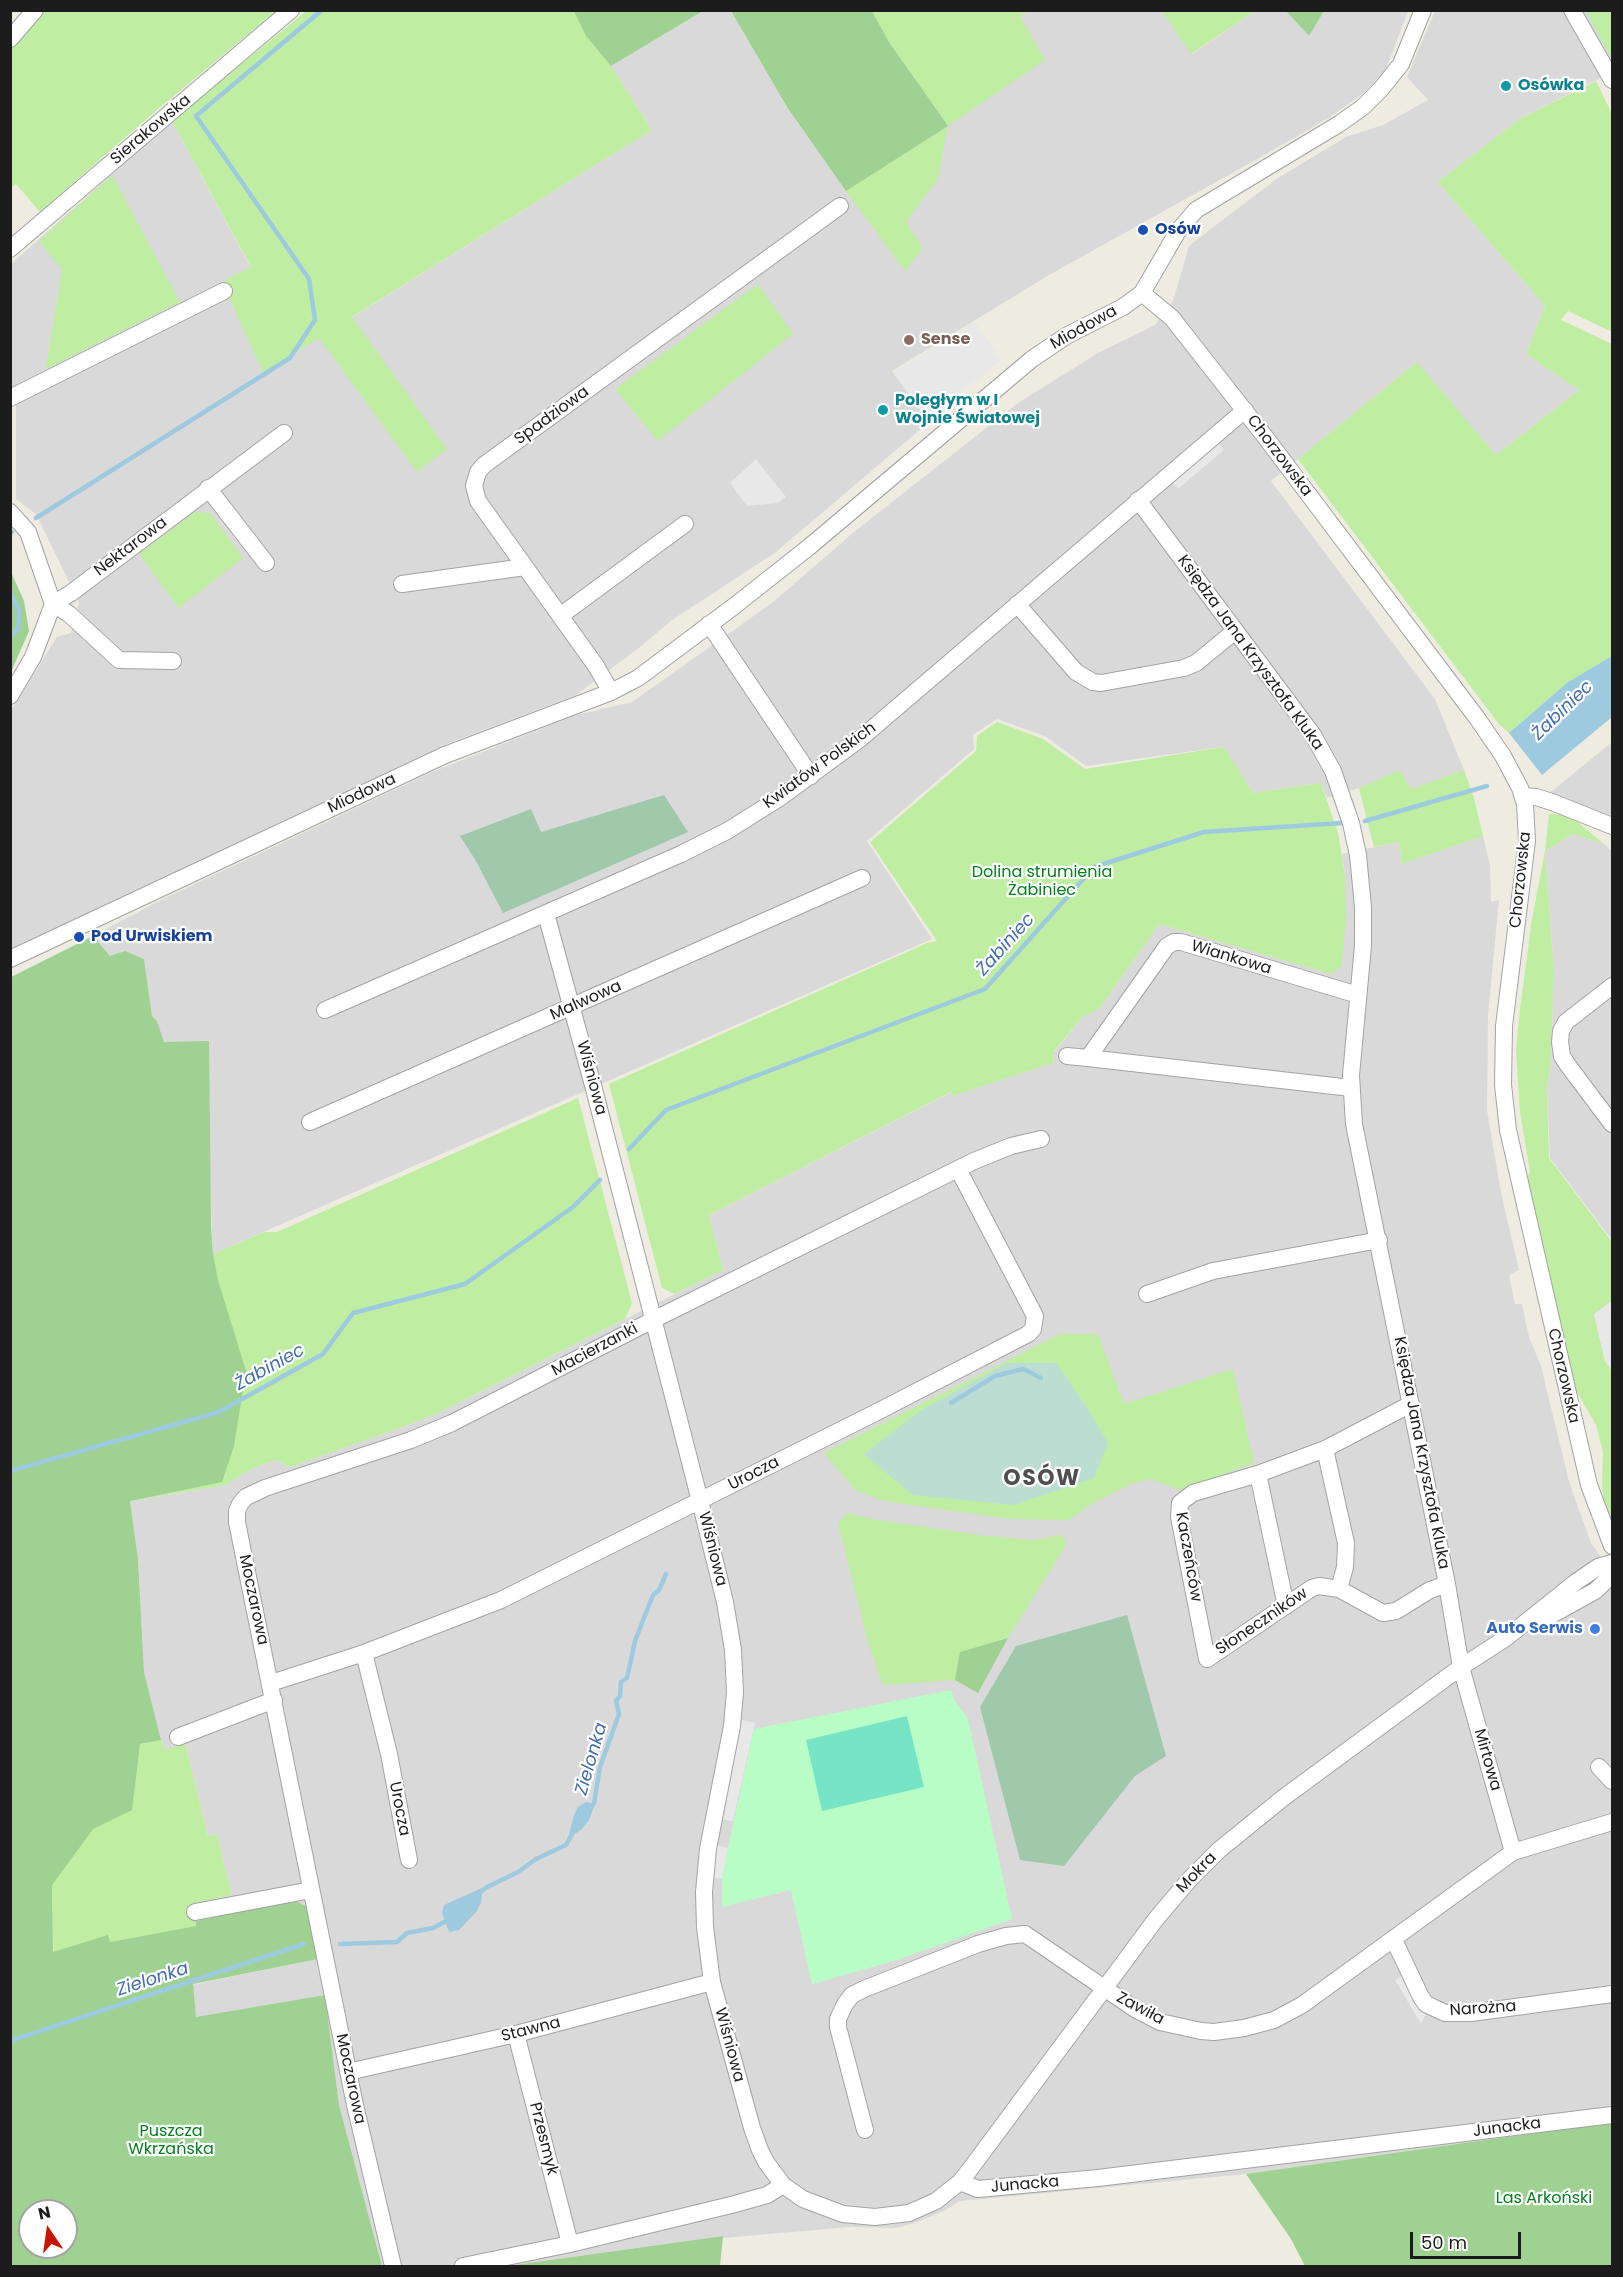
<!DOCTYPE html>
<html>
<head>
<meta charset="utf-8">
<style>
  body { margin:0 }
  #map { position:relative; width:1623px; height:2277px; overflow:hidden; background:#eeebe1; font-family:Poppins,sans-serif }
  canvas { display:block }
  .frame { position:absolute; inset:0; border:12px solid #1c1c1c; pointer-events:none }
  .north { position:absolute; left:18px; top:2199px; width:60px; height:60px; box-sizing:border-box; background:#fff; border:2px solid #a4a4a4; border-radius:50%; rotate:347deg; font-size:16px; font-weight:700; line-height:24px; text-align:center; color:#1c1c1c }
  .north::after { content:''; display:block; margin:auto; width:21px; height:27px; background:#c81500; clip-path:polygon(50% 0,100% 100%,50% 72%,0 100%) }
  .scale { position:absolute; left:1410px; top:2232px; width:111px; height:27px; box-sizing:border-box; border:3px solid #1c1c1c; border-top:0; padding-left:8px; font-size:18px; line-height:21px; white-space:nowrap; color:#1c1c1c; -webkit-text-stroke:4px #fff; paint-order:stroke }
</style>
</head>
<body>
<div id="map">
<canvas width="1623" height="2277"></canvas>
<div class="frame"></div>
<div class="north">N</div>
<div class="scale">50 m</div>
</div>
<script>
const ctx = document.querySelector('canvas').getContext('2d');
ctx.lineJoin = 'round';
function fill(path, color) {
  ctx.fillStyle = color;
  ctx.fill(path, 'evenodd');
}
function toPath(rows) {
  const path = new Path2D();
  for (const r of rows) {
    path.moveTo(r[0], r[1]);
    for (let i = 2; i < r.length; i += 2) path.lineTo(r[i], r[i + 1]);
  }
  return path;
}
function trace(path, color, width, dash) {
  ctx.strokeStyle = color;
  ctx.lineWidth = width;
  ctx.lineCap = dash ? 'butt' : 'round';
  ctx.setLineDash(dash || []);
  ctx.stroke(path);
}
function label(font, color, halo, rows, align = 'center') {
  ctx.font = font + ' Poppins,sans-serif';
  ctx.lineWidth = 4.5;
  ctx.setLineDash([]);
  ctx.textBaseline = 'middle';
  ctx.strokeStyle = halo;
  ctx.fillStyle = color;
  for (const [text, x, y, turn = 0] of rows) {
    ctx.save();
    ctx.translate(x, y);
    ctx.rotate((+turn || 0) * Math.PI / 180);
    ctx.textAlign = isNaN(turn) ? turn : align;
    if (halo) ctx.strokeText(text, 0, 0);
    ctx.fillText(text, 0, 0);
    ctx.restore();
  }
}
fill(toPath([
  [703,11,731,11,787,107,1044,60,1020,16,1029,11,1162,11,1192,54,1255,11,1286,11,1309,36,1324,11,1408,11,1385,72,1362,94,1330,117,1261,157,1049,275,892,371,929,422,776,552,672,620,640,647,576,695,449,743,11,949,11,710,57,637,71,633,79,602,36,514,16,499,16,401,11,395,11,264,172,121,251,268,223,282,319,338,652,130,611,66],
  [1435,11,1612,11,1612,72,1518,120,1438,182,1545,306,1526,354,1579,390,1496,455,1416,363,1271,481,1435,699,1464,770,1411,790,1359,788,1327,798,1321,783,1253,793,1223,747,1086,766,1045,736,997,719,973,735,974,749,867,841,932,939,213,1254,210,1184,157,1021,152,1016,144,960,110,956,93,936,161,900,432,772,573,716,632,702,772,603,854,532,1018,403,1098,353,1155,325,1173,301,1189,246,1220,222,1278,178,1346,137,1383,125,1428,100,1407,77],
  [1612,742,1612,819,1551,792],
  [1573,834,1604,844,1612,851,1612,1240,1550,1158,1547,1088,1551,1060,1554,970,1545,851],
  [1483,836,1490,865,1491,902,1499,900,1488,1015,1487,1110,1501,1193,1519,1270,1509,1275,1515,1304,1522,1304,1529,1337,1541,1366,1569,1482,1591,1543,1612,1573,1612,2122,1246,2174,960,2201,946,2210,915,2223,896,2228,850,2227,722,2238,722,2236,507,2266,382,2266,339,2105,325,1995,196,2018,192,1985,317,1959,293,1900,196,1921,192,1904,232,1895,217,1834,208,1836,185,1743,166,1751,161,1740,144,1672,138,1559,130,1501,226,1485,251,1469,276,1460,290,1467,408,1425,440,1412,723,1270,709,1215,952,1092,953,1096,1053,1063,1054,1052,1083,1017,1100,1008,1159,924,1331,974,1345,875,1342,854,1399,842,1402,864]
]), '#dad9d9');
fill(toPath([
  [574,10,586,36,611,66,652,130,352,317,447,449,417,472,319,338,263,372,222,282,251,267,172,121,306,11],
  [39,11,276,11,159,108,40,212,16,184,11,188,11,43],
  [872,11,1029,11,1020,16,1045,60,948,126,938,179,906,222,923,248,905,271,846,191,948,126,889,42],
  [1162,11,1255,11,1191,54],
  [1586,11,1612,11,1612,52,1609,54],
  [1596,81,1612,114,1612,332,1568,311,1561,320,1612,344,1612,656,1568,682,1509,733,1499,724,1298,459,1417,362,1496,455,1579,390,1526,354,1545,306,1438,182,1518,120],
  [112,175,180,302,46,369,62,270,39,241],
  [758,284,793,334,658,441,615,389],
  [195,512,210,513,243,558,179,608,139,554],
  [997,722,1043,739,1085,769,1224,747,1253,793,1321,783,1338,833,1345,875,1346,918,1342,966,1331,974,1159,924,1100,1008,1083,1017,1054,1051,1053,1063,953,1096,951,1092,709,1215,723,1270,675,1294,662,1288,609,1084,927,943,937,941,870,842,976,751,977,736],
  [1400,770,1411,789,1464,770,1474,798,1483,836,1402,864,1399,842,1374,847,1359,788],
  [1549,814,1569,815,1604,844,1573,834,1545,851,1554,970,1551,1060,1547,1088,1549,1158,1612,1242,1612,1301,1594,1314,1605,1361,1612,1371,1612,1523,1609,1519,1603,1497,1602,1480,1603,1452,1596,1425,1576,1390,1526,1181,1530,1172,1520,1112,1516,1050,1520,1009,1532,919,1545,851],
  [578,1098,632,1303,625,1319,440,1412,408,1425,290,1467,276,1460,251,1469,226,1485,130,1501,213,1254,264,1232,277,1232],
  [1060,1334,1098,1334,1124,1404,1233,1369,1254,1463,1179,1490,1150,1479,1131,1484,1093,1503,1069,1520,1009,1519,884,1501,855,1490,824,1453],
  [847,1513,877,1520,987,1536,1034,1540,1062,1535,1067,1544,1008,1638,960,1652,955,1680,883,1685,869,1646,838,1523],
  [161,1740,166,1750,185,1743,208,1836,217,1834,232,1895,192,1904,197,1926,110,1942,55,2013,49,1763]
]), '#bfeda2');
fill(toPath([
  [574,11,703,11,611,66,586,36],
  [731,11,872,11,889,42,948,126,846,191,787,107],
  [1286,11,1324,11,1309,36],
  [11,572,24,601,29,631,11,672],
  [93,936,110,956,125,951,144,959,152,1016,157,1021,164,1042,209,1041,211,1224,213,1254,218,1280,246,1371,234,1446,222,1482,130,1501,138,1559,144,1672,161,1740,140,1744,132,1810,93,1829,52,1885,53,1952,108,1935,110,1942,196,1926,196,1921,293,1900,308,1907,318,1959,193,1984,196,2017,325,1995,339,2105,382,2266,11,2266,11,977],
  [30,2211,66,2211,66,2247,30,2247],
  [1008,1638,978,1693,955,1680,960,1652],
  [1612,2122,1612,2266,1305,2266,1291,2239,1246,2174],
  [723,2236,720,2266,507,2266]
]), '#9ed192');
fill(toPath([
  [1007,1363,1056,1363,1088,1409,1108,1443,1094,1478,1014,1505,913,1495,864,1454,920,1411]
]), '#bcded2');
fill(toPath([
  [664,795,688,832,503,913,476,861,460,836,531,809,541,832],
  [1127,1615,1166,1756,1135,1776,1064,1866,1020,1860,980,1707,1016,1646]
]), '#a0c9ab');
fill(toPath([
  [951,1690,954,1699,968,1719,1012,1919,897,1960,812,1984,791,1890,722,1907,722,1879,728,1848,754,1729]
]), '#b9fdc6');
fill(toPath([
  [907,1716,924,1787,822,1811,806,1740]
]), '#78e4c6');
fill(toPath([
  [975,322,1001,360,927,420,894,372],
  [1212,438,1224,450,1178,489,1168,475],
  [756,459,786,497,778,503,747,506,730,483],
  [1609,1304,1612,1308,1612,1371,1605,1361,1594,1314],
  [742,1720,755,1723,733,1821,719,1819],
  [716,1845,728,1848,722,1879,710,1877],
  [1404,1975,1426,2014,1421,2024,1395,1980]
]), '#e8e8e8');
fill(toPath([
  [1612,656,1612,717,1542,775,1509,733,1568,682],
  [586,1802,595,1804,589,1820,582,1829,572,1836,569,1834,574,1815,578,1807],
  [482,1888,485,1890,482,1894,481,1902,477,1911,459,1930,449,1932,442,1913,444,1905]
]), '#9ecae0');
trace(toPath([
  [36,518,290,358,315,320,309,279,196,116,322,10],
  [10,533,12,532],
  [10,591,19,610,18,629,10,637],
  [1365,821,1487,786],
  [629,1149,666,1110,985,989,1094,867,1204,832,1342,823],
  [951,1403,995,1376,1023,1369,1041,1378],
  [10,1471,219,1412,323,1354,353,1313,465,1284,573,1207,600,1180],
  [592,1806,594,1803,600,1767,619,1714,616,1701,620,1696,621,1682,627,1678,635,1641,653,1595,659,1590,666,1574],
  [479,1893,487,1887,518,1872,536,1859,566,1845,573,1832],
  [340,1944,397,1942,407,1933,433,1928,448,1920],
  [10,2041,304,1944]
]), '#9ecae0', 4.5);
const minor = toPath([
  [1572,10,1612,80],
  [10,39,35,10],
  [10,249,291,10],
  [1142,293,1172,318,1266,438,1477,718,1503,756,1520,788,1525,804,1527,841,1504,1026,1503,1085,1508,1130,1589,1485,1612,1546],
  [10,398,224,291],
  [208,488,266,563],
  [1138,500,1313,735,1333,771,1351,823,1358,855,1363,907,1363,946,1351,1075,1354,1124,1447,1584,1461,1667,1513,1852],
  [10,512,28,532,53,604,33,657,10,696],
  [402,584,525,567],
  [1017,604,1076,672,1093,682,1101,683,1184,668,1196,663,1235,631],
  [560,616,685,524],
  [709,624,811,776],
  [173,661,119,660,69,614,53,604,71,593,284,433],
  [611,692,596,666,478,501,474,486,478,472,484,465,840,206],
  [1523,796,1536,797,1552,802,1612,826],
  [546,914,594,1089,700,1501,725,1602,733,1650,735,1692,732,1726,708,1849,704,1892,705,1927,712,1982,752,2128,760,2150,766,2162,783,2185,803,2199,843,2214,875,2217,909,2213,936,2201,960,2182,968,2172,1156,1919,1189,1880,1219,1850,1283,1798,1461,1667,1506,1638,1576,1582,1598,1567,1612,1563],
  [10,959,445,755,611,692,638,678,733,607,809,547,1032,359,1066,336,1123,307,1142,293,1178,231,1196,210,1339,124,1363,107,1381,89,1401,64,1423,10],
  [1612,986,1566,1022,1561,1031,1560,1042,1562,1056,1567,1064,1612,1124],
  [325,1010,681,854,727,831,778,799,860,739,1245,410],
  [1067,1056,1088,1058],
  [1351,1088,1088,1058,1167,946,1174,942,1181,942,1358,995],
  [310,1122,862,878],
  [1147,1294,1213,1271,1379,1240],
  [1411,1404,1325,1449,1258,1474,1193,1493,1180,1503,1179,1517,1207,1659,1312,1588,1319,1586,1339,1589,1383,1613,1396,1611,1430,1590,1447,1584],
  [1325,1449,1346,1543,1345,1567,1339,1589],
  [1258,1474,1286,1606],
  [1537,1623,1595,1591,1612,1575],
  [364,1653,389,1754,409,1860],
  [271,1683,364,1653,501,1600,875,1413,1028,1334,1033,1329,1035,1316,958,1169],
  [178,1737,274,1700],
  [1599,1767,1612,1781],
  [195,1912,311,1890],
  [1394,1940,1421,1997,1426,2004,1445,2013,1471,2013,1612,1994],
  [516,2034,570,2244],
  [348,2072,516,2034,712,1982],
  [865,2130,838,2027,838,2019,845,2004,852,1995,864,1989,978,1944,1006,1936,1025,1934,1135,2009,1160,2022,1201,2031,1214,2032,1244,2028,1274,2020,1302,2005,1513,1852,1612,1822],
  [960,2182,978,2189,1098,2178,1612,2115],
  [393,2266,355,2105,245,1562,237,1522,237,1511,240,1504,246,1497,265,1488,411,1440,452,1423,653,1320,974,1161,1011,1146,1041,1139],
  [463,2266,570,2244,731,2205,767,2195,783,2185]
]);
trace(minor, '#a3a3a3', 18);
trace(minor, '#fff', 16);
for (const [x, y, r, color] of [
  [1506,86,6,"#0f9aa8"],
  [1143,230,6,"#1a4fb4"],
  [909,340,6,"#8d6e63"],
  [883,410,6,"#0f9aa8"],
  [79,937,6,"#1a4fb4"],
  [1595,1629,6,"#3f7fe0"]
]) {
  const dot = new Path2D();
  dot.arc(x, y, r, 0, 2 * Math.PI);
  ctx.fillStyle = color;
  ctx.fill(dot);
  trace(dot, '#fff', 2);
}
label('bold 16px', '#0d838f', '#fff', [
  ["Osówka",1518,86],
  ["Poległym w I",895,401],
  ["Wojnie Światowej",895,419]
], 'left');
label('16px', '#1c1c1c', '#fff', [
  ["Sierakowska",151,130,-40],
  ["Miodowa",1084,328,-29],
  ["Spadziowa",552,416,-36],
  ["Chorzowska",1279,456,53],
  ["Nektarowa",131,547,-37],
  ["Księdza Jana Krzysztofa Kluka",1250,653,54],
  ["Kwiatów Polskich",820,766,-36],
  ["Miodowa",362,794,-25],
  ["Chorzowska",1521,880,-84],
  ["Wiankowa",1231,958,17],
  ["Malwowa",586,1001,-24],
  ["Wiśniowa",591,1078,75],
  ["Macierzanki",595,1350,-28],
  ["Chorzowska",1563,1376,77],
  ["Księdza Jana Krzysztofa Kluka",1421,1453,79],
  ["Urocza",754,1474,-27],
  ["Wiśniowa",712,1549,76],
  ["Kaczeńców",1188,1557,80],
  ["Moczarowa",253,1600,78],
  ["Słoneczników",1262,1622,-34],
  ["Mirtowa",1487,1760,74],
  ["Urocza",399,1809,79],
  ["Mokra",1197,1873,-46],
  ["Zawiła",1140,2009,28],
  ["Narożna",1483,2009,-4],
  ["Stawna",531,2030,-14],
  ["Wiśniowa",729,2045,75],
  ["Moczarowa",350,2079,78],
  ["Junacka",1507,2128,-7],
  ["Przesmyk",543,2139,76],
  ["Junacka",1025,2185,-5]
]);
label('bold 16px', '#164399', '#fff', [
  ["Osów",1155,230],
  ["Pod Urwiskiem",91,937]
], 'left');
label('bold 16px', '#785e54', '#fff', [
  ["Sense",921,340]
], 'left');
label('16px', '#04801c', '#fff', [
  ["Dolina strumienia",1042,873],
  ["Żabiniec",1042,891],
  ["Puszcza",171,2132],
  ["Wkrzańska",171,2150],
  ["Las Arkoński",1544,2199]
]);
label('bold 16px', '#366cbe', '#fff', [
  ["Auto Serwis",1583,1629]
], 'right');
label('italic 18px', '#436eb1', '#fff', [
  ["Żabiniec",1563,711,-44],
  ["Żabiniec",1006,945,-48],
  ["Żabiniec",270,1368,-29],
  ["Zielonka",592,1759,-74],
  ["Zielonka",153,1980,-18]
]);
ctx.letterSpacing = '1.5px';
label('bold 22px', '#4f4f4f', '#fff', [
  ["OSÓW",1042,1479]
]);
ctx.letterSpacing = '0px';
</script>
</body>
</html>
